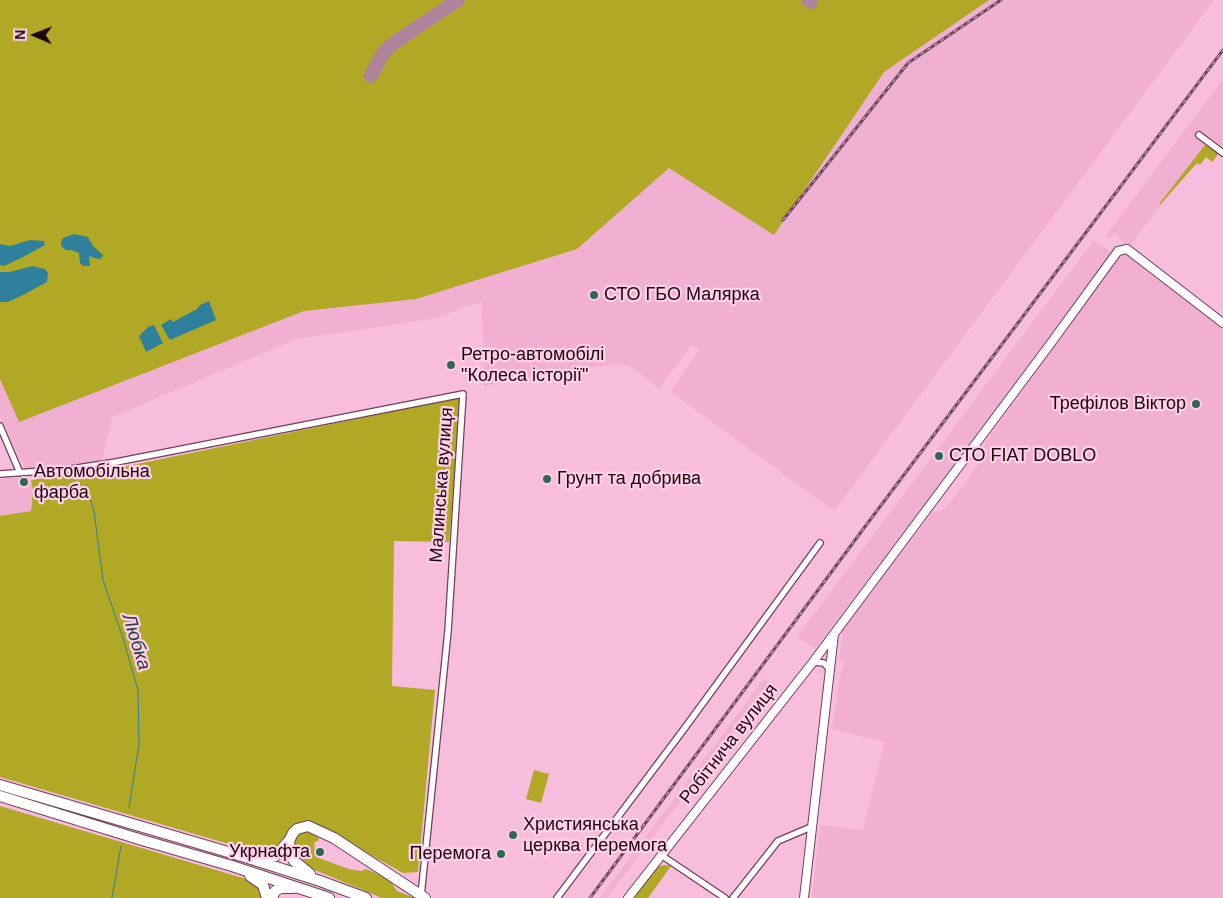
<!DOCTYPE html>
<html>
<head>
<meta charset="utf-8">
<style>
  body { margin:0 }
  #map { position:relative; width:1223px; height:898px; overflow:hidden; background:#f8bddc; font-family:Helvetica,sans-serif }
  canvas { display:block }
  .north { position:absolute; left:10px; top:10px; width:50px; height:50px; -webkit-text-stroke:4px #ffcee7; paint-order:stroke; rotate:271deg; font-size:14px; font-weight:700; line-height:20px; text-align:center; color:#1a0712 }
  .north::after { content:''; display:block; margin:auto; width:18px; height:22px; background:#1a0712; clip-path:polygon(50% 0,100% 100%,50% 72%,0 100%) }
</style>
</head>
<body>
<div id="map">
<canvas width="1223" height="898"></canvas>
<div class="north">N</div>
</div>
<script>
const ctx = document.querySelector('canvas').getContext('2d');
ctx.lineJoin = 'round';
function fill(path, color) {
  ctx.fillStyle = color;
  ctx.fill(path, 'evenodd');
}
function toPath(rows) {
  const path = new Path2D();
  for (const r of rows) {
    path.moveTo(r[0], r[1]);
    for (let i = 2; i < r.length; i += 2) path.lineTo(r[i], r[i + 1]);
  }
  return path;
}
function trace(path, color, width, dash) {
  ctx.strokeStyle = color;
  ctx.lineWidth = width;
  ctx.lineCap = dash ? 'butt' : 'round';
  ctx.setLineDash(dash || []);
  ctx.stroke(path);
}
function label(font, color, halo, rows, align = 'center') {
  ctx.font = font + ' Helvetica,sans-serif';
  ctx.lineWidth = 4.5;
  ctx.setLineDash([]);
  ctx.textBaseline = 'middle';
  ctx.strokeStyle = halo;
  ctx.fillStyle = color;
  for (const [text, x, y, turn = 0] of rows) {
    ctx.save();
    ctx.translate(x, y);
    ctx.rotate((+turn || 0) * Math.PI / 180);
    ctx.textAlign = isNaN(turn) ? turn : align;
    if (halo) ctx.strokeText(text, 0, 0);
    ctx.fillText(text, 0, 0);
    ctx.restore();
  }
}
fill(toPath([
  [0,0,1214,0,834,511,671,392,699,349,692,344,659,389,633,368,624,365,609,365,564,371,484,386,482,302,464,307,438,318,297,339,112,417,101,464,28,475,0,416],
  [1223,79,1223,147,1211,138,1129,247,1114,233,1109,239,1106,236],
  [1094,240,1112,253,963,453,815,649,797,637],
  [1126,253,1223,325,1223,898,812,898,820,825,863,830,885,742,832,729,840,677,845,661,839,660,843,629,932,513,945,509,971,475,988,450,983,446,1120,254],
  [24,477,31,480,33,491,31,511,0,524,0,479],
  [764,679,769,683,607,898,600,898]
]), '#f1afd2');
fill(toPath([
  [0,0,989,0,884,72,774,235,669,168,577,249,416,299,304,311,19,422,0,379],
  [1205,145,1211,146,1219,153,1212,162,1206,157,1200,165,1197,163,1160,205,1159,204],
  [458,398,461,403,449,542,394,541,392,686,435,690,418,872,403,873,317,825,307,823,274,851,267,853,256,852,0,777,0,516,31,511,33,491,31,480,108,470],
  [534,770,549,774,541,803,526,799],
  [0,806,253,881,260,886,264,898,0,898],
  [301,830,306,830,317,834,319,840,314,843,316,857,349,869,361,871,366,869,389,879,397,891,415,898,382,898,310,868,299,860,293,851,294,837],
  [665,865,671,866,648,898,634,898,656,867]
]), '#b1a925');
fill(toPath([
  [74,234,88,237,93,246,103,255,102,258,98,259,89,256,90,266,83,266,80,263,79,253,71,250,66,250,62,247,61,243,63,238],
  [30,240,44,241,45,245,25,256,4,266,0,265,0,244,10,246],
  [32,266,45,269,48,273,47,282,21,296,8,302,0,302,0,272,10,272],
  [209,301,216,320,170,340,161,325,171,319,173,322,197,309,200,305],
  [154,325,163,343,146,352,139,336,148,327]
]), '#2e809d');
trace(toPath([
  [86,485,94,511,103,580,124,641,138,690,139,744,129,808],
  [112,898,121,846]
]), '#2e809d', 1);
trace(toPath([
  [808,0,811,2],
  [371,76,382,55,391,45,458,0]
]), '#b1829b', 14);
const street = toPath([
  [1199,135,1223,153],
  [0,426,20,473],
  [0,474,71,469,116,462,463,394,448,631,421,896],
  [813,662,824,663,830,670],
  [661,855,725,898],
  [557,898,684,729,820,543],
  [733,898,778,841,811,827]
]);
const secondary = toPath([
  [628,898,813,662,1051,343,1118,251,1127,249,1223,323],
  [804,898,834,634]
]);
const highway = toPath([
  [0,785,245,857,320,881,366,898],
  [0,796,142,840,232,866,329,898],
  [289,841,291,856,294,861,310,874],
  [256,857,275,856,289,841,293,833,297,829,308,826,334,838,425,898],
  [250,876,263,885,267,898],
  [272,898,275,891,281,888,294,888]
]);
trace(street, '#703f5b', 8);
trace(secondary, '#703f5b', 10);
trace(highway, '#703f5b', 12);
trace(street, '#fff', 5.5);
trace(secondary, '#fff', 8);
trace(highway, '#fff', 10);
const rail = toPath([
  [783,220,908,63,1001,0],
  [590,898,864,528,1223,50]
]);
trace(rail, '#6a485a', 3);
trace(rail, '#ffcee7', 1, [4]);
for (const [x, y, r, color] of [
  [594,295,5,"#2d6852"],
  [451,365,5,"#2d6852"],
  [1196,404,5,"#2d6852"],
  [939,456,5,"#2d6852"],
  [547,479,5,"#2d6852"],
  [24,482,5,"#2d6852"],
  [513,835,5,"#2d6852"],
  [320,852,5,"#2d6852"],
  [501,854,5,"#2d6852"]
]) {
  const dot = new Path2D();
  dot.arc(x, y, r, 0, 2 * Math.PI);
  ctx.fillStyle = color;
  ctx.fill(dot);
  trace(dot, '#ffcee7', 2);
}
label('18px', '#1a0712', '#ffcee7', [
  ["СТО ГБО Малярка",604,295],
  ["Ретро-автомобілі",461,355],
  ["\"Колеса історії\"",461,376],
  ["Трефілов Віктор",1186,404,"right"],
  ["СТО FIAT DOBLO",949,456],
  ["Автомобільна",34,472],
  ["фарба",34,493],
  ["Грунт та добрива",557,479],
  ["Християнська",523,825],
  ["церква Перемога",523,846],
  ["Укрнафта",310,852,"right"],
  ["Перемога",491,854,"right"]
], 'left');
label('18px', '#1a0712', '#ffcee7', [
  ["Малинська вулиця",442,485,-86],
  ["Робітнича вулиця",729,744,-52]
]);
label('italic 19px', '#253e49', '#ffcee7', [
  ["Любка",136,642,73]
]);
</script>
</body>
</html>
